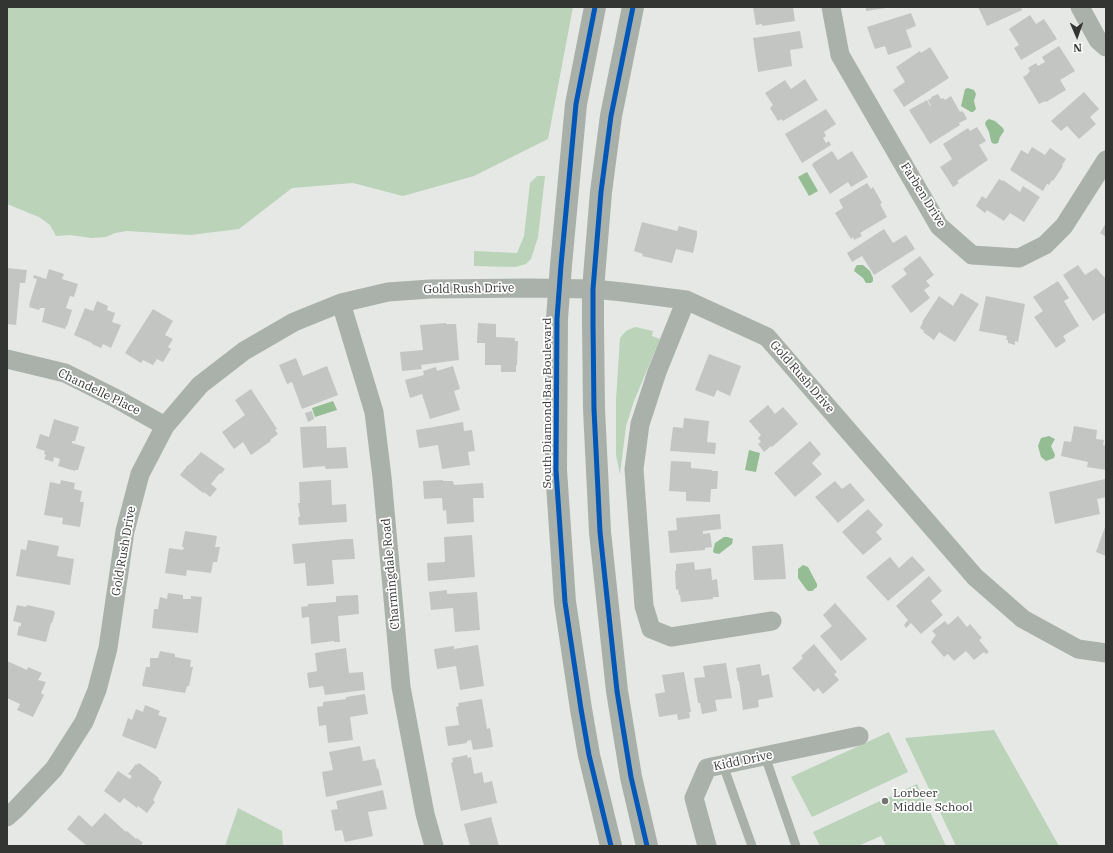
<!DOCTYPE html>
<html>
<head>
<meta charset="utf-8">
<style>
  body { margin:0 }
  #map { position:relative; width:1113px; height:853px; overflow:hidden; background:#e5e8e5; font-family:"IBM Plex Serif",serif }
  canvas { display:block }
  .frame { position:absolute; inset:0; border:8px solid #333533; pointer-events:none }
  .north { position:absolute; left:1057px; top:16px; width:40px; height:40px; -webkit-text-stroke:3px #fff; paint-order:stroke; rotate:178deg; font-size:11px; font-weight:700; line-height:16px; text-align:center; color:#333533 }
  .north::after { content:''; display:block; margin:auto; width:14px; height:18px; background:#333533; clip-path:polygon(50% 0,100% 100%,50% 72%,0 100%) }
</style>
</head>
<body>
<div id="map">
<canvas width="1113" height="853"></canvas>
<div class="frame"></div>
<div class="north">N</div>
</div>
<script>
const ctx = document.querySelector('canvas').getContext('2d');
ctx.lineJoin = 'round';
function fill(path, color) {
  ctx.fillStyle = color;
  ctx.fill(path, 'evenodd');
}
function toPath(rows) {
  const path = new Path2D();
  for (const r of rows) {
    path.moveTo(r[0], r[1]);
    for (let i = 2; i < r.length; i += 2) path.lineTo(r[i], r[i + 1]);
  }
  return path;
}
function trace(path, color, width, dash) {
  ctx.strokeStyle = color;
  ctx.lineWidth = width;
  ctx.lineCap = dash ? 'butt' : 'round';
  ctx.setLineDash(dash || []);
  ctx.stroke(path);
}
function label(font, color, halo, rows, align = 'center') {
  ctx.font = font + ' "IBM Plex Serif",serif';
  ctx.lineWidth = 3.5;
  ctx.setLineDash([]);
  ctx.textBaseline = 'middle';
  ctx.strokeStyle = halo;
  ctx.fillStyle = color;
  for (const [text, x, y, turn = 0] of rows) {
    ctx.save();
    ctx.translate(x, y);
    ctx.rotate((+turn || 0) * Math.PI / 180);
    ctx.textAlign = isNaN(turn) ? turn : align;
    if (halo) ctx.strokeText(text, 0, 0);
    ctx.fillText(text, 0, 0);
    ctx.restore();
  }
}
fill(toPath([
  [7,7,573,7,548,139,474,176,403,196,353,183,292,188,239,229,190,235,127,231,115,233,106,237,92,238,70,235,56,236,50,225,39,217,7,204],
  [537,176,545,176,538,237,531,259,526,264,515,267,474,266,474,251,517,253,524,236,530,183],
  [635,327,653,331,652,336,660,339,634,401,626,426,620,474,616,455,616,400,620,338,626,331],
  [994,730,1059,846,956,846,905,738],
  [889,732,908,772,812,817,791,777],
  [917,784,946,846,886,846,881,836,858,846,820,846,813,832],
  [238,808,282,831,283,846,225,846]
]), '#bad3b9');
fill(toPath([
  [968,88,974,90,976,94,974,101,976,109,973,112,971,112,961,106,965,89],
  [989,119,995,121,1003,128,1004,131,1000,137,998,143,995,144,992,143,991,141,989,132,985,124,986,121],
  [807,172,818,191,809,196,798,177],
  [857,265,863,265,870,271,873,278,873,281,871,283,866,283,863,278,854,271,855,268],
  [333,401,337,410,315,417,312,408],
  [1049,436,1055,439,1051,446,1055,455,1054,458,1046,461,1041,457,1038,446,1041,438],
  [749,450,760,453,756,472,745,470],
  [724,537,728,537,733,539,732,544,719,554,714,553,713,551,715,543],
  [803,565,808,567,817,584,817,587,812,591,808,591,806,589,798,578,798,569]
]), '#94bd94');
fill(toPath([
  [753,7,793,7,795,21,762,26,762,24,756,25],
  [866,7,886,7,886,8,866,11],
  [978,7,1021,7,1022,10,987,26],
  [911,13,916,26,906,30,912,47,888,55,885,46,875,49,867,27],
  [1030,15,1036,24,1044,19,1057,39,1021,60,1014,48,1019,45,1009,29],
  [800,31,803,48,790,50,792,66,758,72,753,38],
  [1059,46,1075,71,1060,80,1066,90,1046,102,1045,101,1039,104,1023,77,1028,74,1028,73,1030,71,1028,68,1036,63,1038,66,1045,62,1042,57],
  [930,47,949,78,904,107,893,90,905,82,896,67,920,51,921,53],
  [805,79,818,100,783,121,781,119,778,121,770,108,773,105,765,93,785,80,791,89],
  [1084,92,1099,109,1090,117,1096,124,1079,139,1067,126,1061,131,1051,121],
  [938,94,941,99,943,98,945,100,951,96,960,112,962,111,964,113,967,119,959,123,960,125,930,144,909,110,927,100,930,106,931,106,928,100,932,98,931,97],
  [826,109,836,124,824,132,826,136,823,138,826,143,829,141,831,145,802,163,785,134],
  [977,127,986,141,979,145,988,160,957,181,959,183,953,187,940,167,952,159,943,144,968,128,970,131],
  [1032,147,1045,155,1050,148,1066,159,1062,165,1063,166,1053,181,1052,180,1049,185,1047,184,1043,191,1010,170,1021,150,1028,154],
  [832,151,838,160,852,151,868,177,851,187,848,182,830,194,812,165,813,163],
  [999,179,1002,181,1003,180,1020,192,1023,186,1040,197,1024,222,1010,213,1004,221,987,210,985,213,976,206,982,196,986,199],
  [867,183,871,189,873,187,882,203,880,204,887,217,860,233,862,236,854,240,853,237,851,239,835,213,843,208,839,200],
  [642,222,677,231,679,226,697,231,697,236,693,253,676,249,672,263,642,256,643,254,634,251],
  [1106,223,1106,237,1100,233],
  [884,229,893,243,906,235,915,249,874,275,862,256,852,262,847,253],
  [920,256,934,275,926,281,930,286,924,290,930,298,911,313,891,286,907,274,903,269],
  [1078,265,1085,275,1096,268,1106,279,1106,312,1093,321,1063,275],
  [7,268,27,270,25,283,20,283,16,325,7,324],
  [49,269,64,274,62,279,78,284,74,297,70,296,66,308,72,310,67,326,66,326,65,329,42,322,45,308,40,308,39,310,29,307,30,305,29,305,37,279,33,278,34,275,46,279],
  [1058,281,1069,298,1064,301,1079,326,1063,336,1066,341,1056,348,1034,317,1043,311,1033,297],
  [961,293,979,304,955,342,939,332,934,340,923,332,924,331,920,328,923,322,922,322,939,296,953,306],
  [986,296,1025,304,1018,342,1015,341,1015,345,1008,343,1008,340,1006,340,1007,336,979,331],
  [97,301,108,306,107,310,115,313,112,322,121,325,111,348,103,344,101,348,92,344,92,343,74,335,85,308,93,311],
  [153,309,173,321,165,335,173,339,168,347,171,349,163,362,157,359,153,365,143,360,141,363,125,353],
  [446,323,446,324,456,324,459,360,421,365,422,369,402,371,400,352,423,350,420,325],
  [478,323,496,324,496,337,515,338,515,341,518,341,517,365,516,365,516,372,501,372,501,365,485,365,485,343,477,343],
  [709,354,741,366,730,396,717,390,714,397,695,390],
  [296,358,303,376,327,366,338,395,302,409,292,382,287,384,279,365],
  [453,366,460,389,454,391,460,410,430,419,422,394,410,398,405,380,424,375,423,371,436,367,437,371],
  [251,389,277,429,275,430,278,434,270,440,271,441,251,455,243,442,234,449,222,432,245,415,235,400],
  [768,405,775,414,783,407,798,424,772,447,771,446,764,452,758,444,761,442,758,438,761,435,749,421],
  [312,411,314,419,308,422,305,413],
  [684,418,709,421,707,442,716,443,715,454,670,451,673,427,683,428],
  [54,419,79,427,75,441,72,441,72,443,85,447,78,470,75,470,75,471,58,466,60,459,54,457,53,462,44,459,46,455,44,454,45,451,36,448,40,434,49,437],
  [463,422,464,431,472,430,475,451,468,452,470,465,442,469,438,445,419,448,416,430],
  [326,426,327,448,346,447,348,468,327,469,325,468,325,466,303,468,300,427],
  [1074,426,1097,430,1096,439,1104,440,1103,445,1106,446,1106,470,1087,467,1088,462,1061,456,1064,441,1071,442],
  [810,441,821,454,812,463,822,474,795,497,774,473],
  [201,452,225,469,221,474,220,473,211,484,217,489,210,497,204,492,203,493,180,475,187,466,191,463],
  [671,461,691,462,691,468,712,470,712,471,718,471,717,489,711,489,710,502,686,501,686,492,669,491],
  [1105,479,1106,497,1097,499,1100,514,1055,524,1049,492],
  [61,480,75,483,74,489,82,491,80,502,84,502,80,527,62,524,63,518,44,515,50,482,60,484],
  [331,480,332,505,346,504,347,522,299,525,298,517,300,517,298,503,300,503,299,482],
  [443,480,443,481,453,481,454,485,483,483,484,498,473,498,474,522,447,524,446,510,443,511,442,498,424,499,423,481],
  [835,481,842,489,850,483,865,500,838,523,815,497],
  [868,509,883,525,876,532,882,539,863,555,842,532],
  [720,514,721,529,703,531,703,534,710,533,712,547,705,548,705,550,670,553,668,531,677,530,676,518],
  [1106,524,1106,556,1096,552],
  [185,531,217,536,215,547,220,547,217,562,213,562,211,573,187,570,186,576,165,573,169,548,183,550,184,547,182,547],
  [472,535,475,577,428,581,427,563,445,562,444,537],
  [347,539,353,539,355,559,332,560,334,584,307,586,305,563,294,564,292,544],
  [28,540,59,546,57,556,74,559,70,585,16,576,21,549,26,550],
  [783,544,786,579,754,580,752,546],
  [912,556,925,570,888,601,866,577,890,557,899,568],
  [694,562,695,570,711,568,712,580,717,579,719,597,713,597,713,599,681,602,680,595,679,595,678,589,676,590,675,571,676,571,676,564],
  [929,576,942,591,931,601,943,615,921,634,911,623,906,628,904,625,908,620,896,606],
  [447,590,447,594,477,592,480,630,455,632,453,608,431,610,429,592],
  [168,593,183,595,183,599,191,599,191,596,202,597,198,633,152,628,154,609,158,609,160,597,167,599],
  [358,595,359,614,338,616,340,642,334,642,334,641,311,644,309,617,302,618,301,607,308,606,308,604,336,602,336,596],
  [835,603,867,639,841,661,820,636,832,626,823,615],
  [17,605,26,607,27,605,54,611,55,613,52,623,51,623,50,627,46,642,17,635,19,626,21,626,21,623,13,621],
  [958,616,967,627,970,624,982,638,979,640,989,652,986,654,984,652,974,660,966,651,954,661,948,654,944,657,931,642,936,635,932,631,945,621,948,625],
  [814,644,837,672,834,674,839,680,823,694,818,688,814,692,792,668,803,658,801,656],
  [478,645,484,686,460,690,456,666,437,669,434,649,454,646,454,649],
  [346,648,349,673,363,672,365,690,325,695,323,686,309,688,307,673,317,671,315,653],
  [160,651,175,654,175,657,191,660,190,667,193,667,189,686,187,686,185,693,142,686,146,667,150,667,150,658,158,658],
  [7,661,27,670,28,667,42,673,38,680,46,682,41,693,44,695,33,717,17,710,20,704,7,698],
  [726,663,732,698,715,700,717,711,702,714,700,703,698,703,694,678,705,677,703,666],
  [760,664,762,676,769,674,773,697,758,700,759,707,743,710,739,681,738,681,736,668],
  [684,672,691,712,689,712,690,718,678,720,677,714,659,717,655,694,665,692,662,675],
  [365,694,368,714,350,717,353,740,328,743,326,725,319,726,317,707,323,706,323,702,346,699,346,697],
  [482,699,487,729,490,728,493,747,473,750,471,740,467,741,467,743,448,746,445,727,459,725,456,707,459,706,458,703],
  [145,705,160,711,158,715,167,718,156,749,122,736,128,718,132,720,136,709,143,712],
  [360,746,363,761,375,759,377,769,378,768,382,785,326,797,322,772,333,770,329,752],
  [467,755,468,758,471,757,474,774,482,772,484,783,492,781,497,803,461,811,451,763,453,762,452,758],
  [139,763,159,778,158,779,162,782,153,800,155,802,147,813,138,806,137,808,124,798,120,803,104,791,118,771,130,779,132,776,128,774,136,764,137,765],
  [383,790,387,809,368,812,373,836,345,842,342,830,335,831,331,810,338,809,336,801],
  [105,813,126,832,127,831,136,839,137,838,143,843,140,846,87,846,67,829,79,815,92,827],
  [491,817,499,846,470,846,464,824]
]), '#c3c5c3');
trace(toPath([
  [765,756,796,846],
  [723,765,752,846]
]), '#aab1aa', 9);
trace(toPath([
  [831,7,840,55,939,226,972,255,1019,258,1045,245,1064,226,1106,160],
  [1080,7,1098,40,1106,47],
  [686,300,657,372,640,424,634,469,644,606,651,629,671,637,772,621],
  [341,303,374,412,382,477,401,687,425,814,434,846],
  [7,359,65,373,115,398,165,426],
  [7,817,16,809,54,769,84,722,97,690,108,648,125,531,140,474,165,426,200,385,244,351,294,322,341,303,388,292,430,289,530,288,593,289,623,292,686,300,767,337,975,577,1023,619,1078,649,1106,653],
  [707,846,694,798,707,768,859,736]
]), '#aab1aa', 19);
trace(toPath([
  [595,7,576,104,561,265,557,319,556,470,565,602,581,709,589,755,611,846],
  [633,7,611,116,601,192,593,289,593,325,594,409,600,532,617,691,631,777,647,846]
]), '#a9b0a9', 22);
trace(toPath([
  [595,7,576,104,561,265,557,319,556,470,565,602,581,709,589,755,611,846],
  [633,7,611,116,601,192,593,289,593,325,594,409,600,532,617,691,631,777,647,846]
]), '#0057b8', 5);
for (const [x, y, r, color] of [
  [885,801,4,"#717471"]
]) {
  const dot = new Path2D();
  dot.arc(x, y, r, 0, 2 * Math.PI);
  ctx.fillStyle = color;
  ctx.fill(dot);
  trace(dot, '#fff', 1.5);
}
label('12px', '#333533', '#fff', [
  ["Farben Drive",923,195,58],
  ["Gold Rush Drive",469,289,-1],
  ["Gold Rush Drive",802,377,49],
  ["Chandelle Place",99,392,26],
  ["South Diamond Bar Boulevard",548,403,-90],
  ["Gold Rush Drive",124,551,-80],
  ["Charmingdale Road",391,574,-95],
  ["Kidd Drive",743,761,-12]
]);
label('12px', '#333533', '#fff', [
  ["Lorbeer",893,794],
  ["Middle School",893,808]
], 'left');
</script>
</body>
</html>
